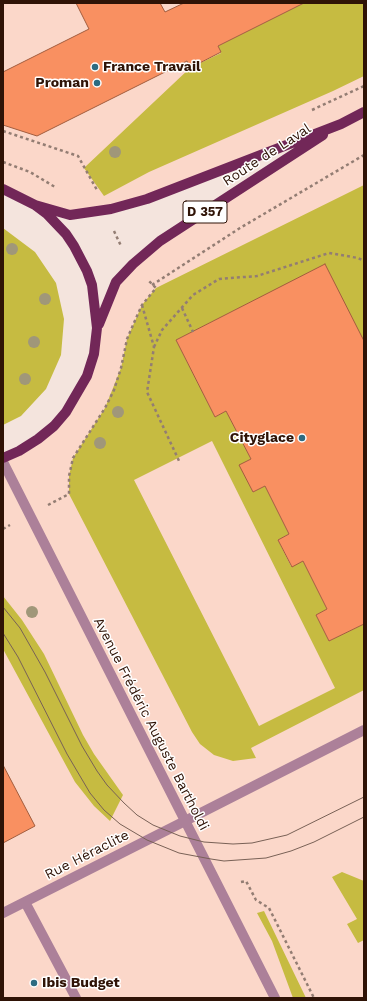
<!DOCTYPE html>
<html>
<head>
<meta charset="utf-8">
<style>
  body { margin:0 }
  #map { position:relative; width:367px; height:1001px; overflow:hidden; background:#f4e4dd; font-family:"Work Sans",sans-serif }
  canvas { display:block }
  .frame { position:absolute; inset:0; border:4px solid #2f1306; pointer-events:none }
</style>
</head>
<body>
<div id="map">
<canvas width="367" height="1001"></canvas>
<div class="frame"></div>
</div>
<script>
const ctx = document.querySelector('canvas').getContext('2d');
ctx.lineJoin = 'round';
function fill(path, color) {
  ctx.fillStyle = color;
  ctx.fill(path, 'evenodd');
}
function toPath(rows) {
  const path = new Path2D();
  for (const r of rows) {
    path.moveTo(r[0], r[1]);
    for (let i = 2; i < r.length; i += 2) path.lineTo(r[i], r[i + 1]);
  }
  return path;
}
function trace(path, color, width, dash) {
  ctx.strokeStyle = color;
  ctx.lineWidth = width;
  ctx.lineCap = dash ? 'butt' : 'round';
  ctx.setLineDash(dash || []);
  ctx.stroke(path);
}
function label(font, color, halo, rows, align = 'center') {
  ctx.font = font + ' "Work Sans",sans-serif';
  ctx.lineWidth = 3;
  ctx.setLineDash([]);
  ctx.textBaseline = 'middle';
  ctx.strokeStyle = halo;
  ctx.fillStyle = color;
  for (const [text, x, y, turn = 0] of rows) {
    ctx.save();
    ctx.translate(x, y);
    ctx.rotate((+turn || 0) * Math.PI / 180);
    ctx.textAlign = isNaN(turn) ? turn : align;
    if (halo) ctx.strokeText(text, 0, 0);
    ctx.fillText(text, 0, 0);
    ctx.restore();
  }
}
fill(toPath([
  [3,3,364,3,364,998,3,998,3,458,38,439,75,398,116,282,133,264,339,125,147,199,70,215,3,189]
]), '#fbd7c9');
fill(toPath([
  [304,3,364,3,364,76,333,91,149,172,104,196,84,168,190,68,221,53,218,46],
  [364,185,364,341,257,299,176,340,215,417,226,411,251,459,240,465,253,492,265,486,289,534,278,540,291,566,303,561,327,609,316,615,329,641,364,624,364,690,251,748,256,758,233,761,214,755,200,744,192,732,69,494,69,476,73,458,105,408,121,368,127,339,142,305,156,288],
  [212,441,335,688,259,726,134,480],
  [3,228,35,252,56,283,64,319,61,355,46,389,21,416,3,425],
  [3,596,22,620,44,654,83,735,94,754,123,795,110,821,94,806,75,782,3,649],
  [342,872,364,881,364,940,358,943,347,924,357,919,332,877],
  [264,911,306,998,293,998,272,941,257,913]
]), '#c6bb41');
const building = toPath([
  [76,3,160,3,165,12,184,3,304,3,218,46,221,52,190,68,187,61,37,136,3,125,3,72,89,29,76,3],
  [325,264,364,341,364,624,329,641,316,615,327,609,303,561,292,567,278,540,289,534,265,486,253,492,239,465,251,459,226,411,215,417,176,340,325,264],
  [3,765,35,826,3,843,3,765]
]);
fill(building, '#f99061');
trace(building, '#a35d3e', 1);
trace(toPath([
  [312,110,364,86],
  [3,131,78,156,97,190],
  [3,162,30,172,55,187],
  [114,231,121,246],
  [152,285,240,228,364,155],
  [142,305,154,347,147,392,180,463],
  [182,308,193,332],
  [154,347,162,330,193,295,219,279,257,276,329,253,358,258,364,261],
  [48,505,69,494,69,476,73,458,105,408,114,390,121,368,127,339,137,316,142,305,156,288,148,280],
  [3,529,10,525],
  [241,882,246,881,256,900,269,908,314,998]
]), '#937d73', 2.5, [3, 3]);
trace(toPath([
  [25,902,76,998],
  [3,913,185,821]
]), '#ac8099', 10);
trace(toPath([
  [185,821,364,730]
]), '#ac8099', 10);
trace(toPath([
  [3,462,275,998]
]), '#ac8099', 10);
trace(toPath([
  [3,189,35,205,47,214,66,234,74,246,87,271,92,285,97,328,94,354,87,376,66,412,54,426,38,439,19,451,3,458],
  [35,205,70,215,111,209,147,199,341,124,364,112],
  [99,324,116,282,133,264,160,241,323,135]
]), '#722758', 10);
trace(toPath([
  [3,607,20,628,45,672,82,746,97,771,107,785,124,803,137,815,153,825,180,836,204,842,233,844,252,843,287,835,364,797],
  [3,633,18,657,67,754,90,793,104,810,120,824,147,840,179,853,211,859,224,861,266,858,291,851,314,842,364,817]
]), '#796156', 1);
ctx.fillStyle = '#a09779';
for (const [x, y] of [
  [115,152],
  [12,249],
  [45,299],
  [34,342],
  [25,379],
  [118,412],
  [100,443],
  [32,612]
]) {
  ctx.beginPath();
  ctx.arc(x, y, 6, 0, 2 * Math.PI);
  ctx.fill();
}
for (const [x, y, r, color] of [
  [95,67,4,"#2d6b81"],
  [97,83,4,"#2d6b81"],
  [302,438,4,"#2d6b81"],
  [34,983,4,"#2d6b81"]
]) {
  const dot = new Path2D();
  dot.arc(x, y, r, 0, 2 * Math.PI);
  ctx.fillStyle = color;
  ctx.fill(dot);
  trace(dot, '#fff', 1.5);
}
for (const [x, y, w] of [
  [205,212,44]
]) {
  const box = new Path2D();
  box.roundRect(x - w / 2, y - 11, w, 22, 3);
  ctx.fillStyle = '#fff';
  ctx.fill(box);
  trace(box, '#2f1306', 1);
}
label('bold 13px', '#2f1306', null, [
  ["D 357",205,212]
]);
label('bold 14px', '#2f1306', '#fff', [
  ["France Travail",103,67],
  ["Proman",89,83,"right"],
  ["Cityglace",294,438,"right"],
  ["Ibis Budget",42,983]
], 'left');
label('14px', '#2f1306', '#fff', [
  ["Route de Laval",267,155,-33],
  ["Avenue Frédéric Auguste Bartholdi",151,724,63],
  ["Rue Héraclite",87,855,-27]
]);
</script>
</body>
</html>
